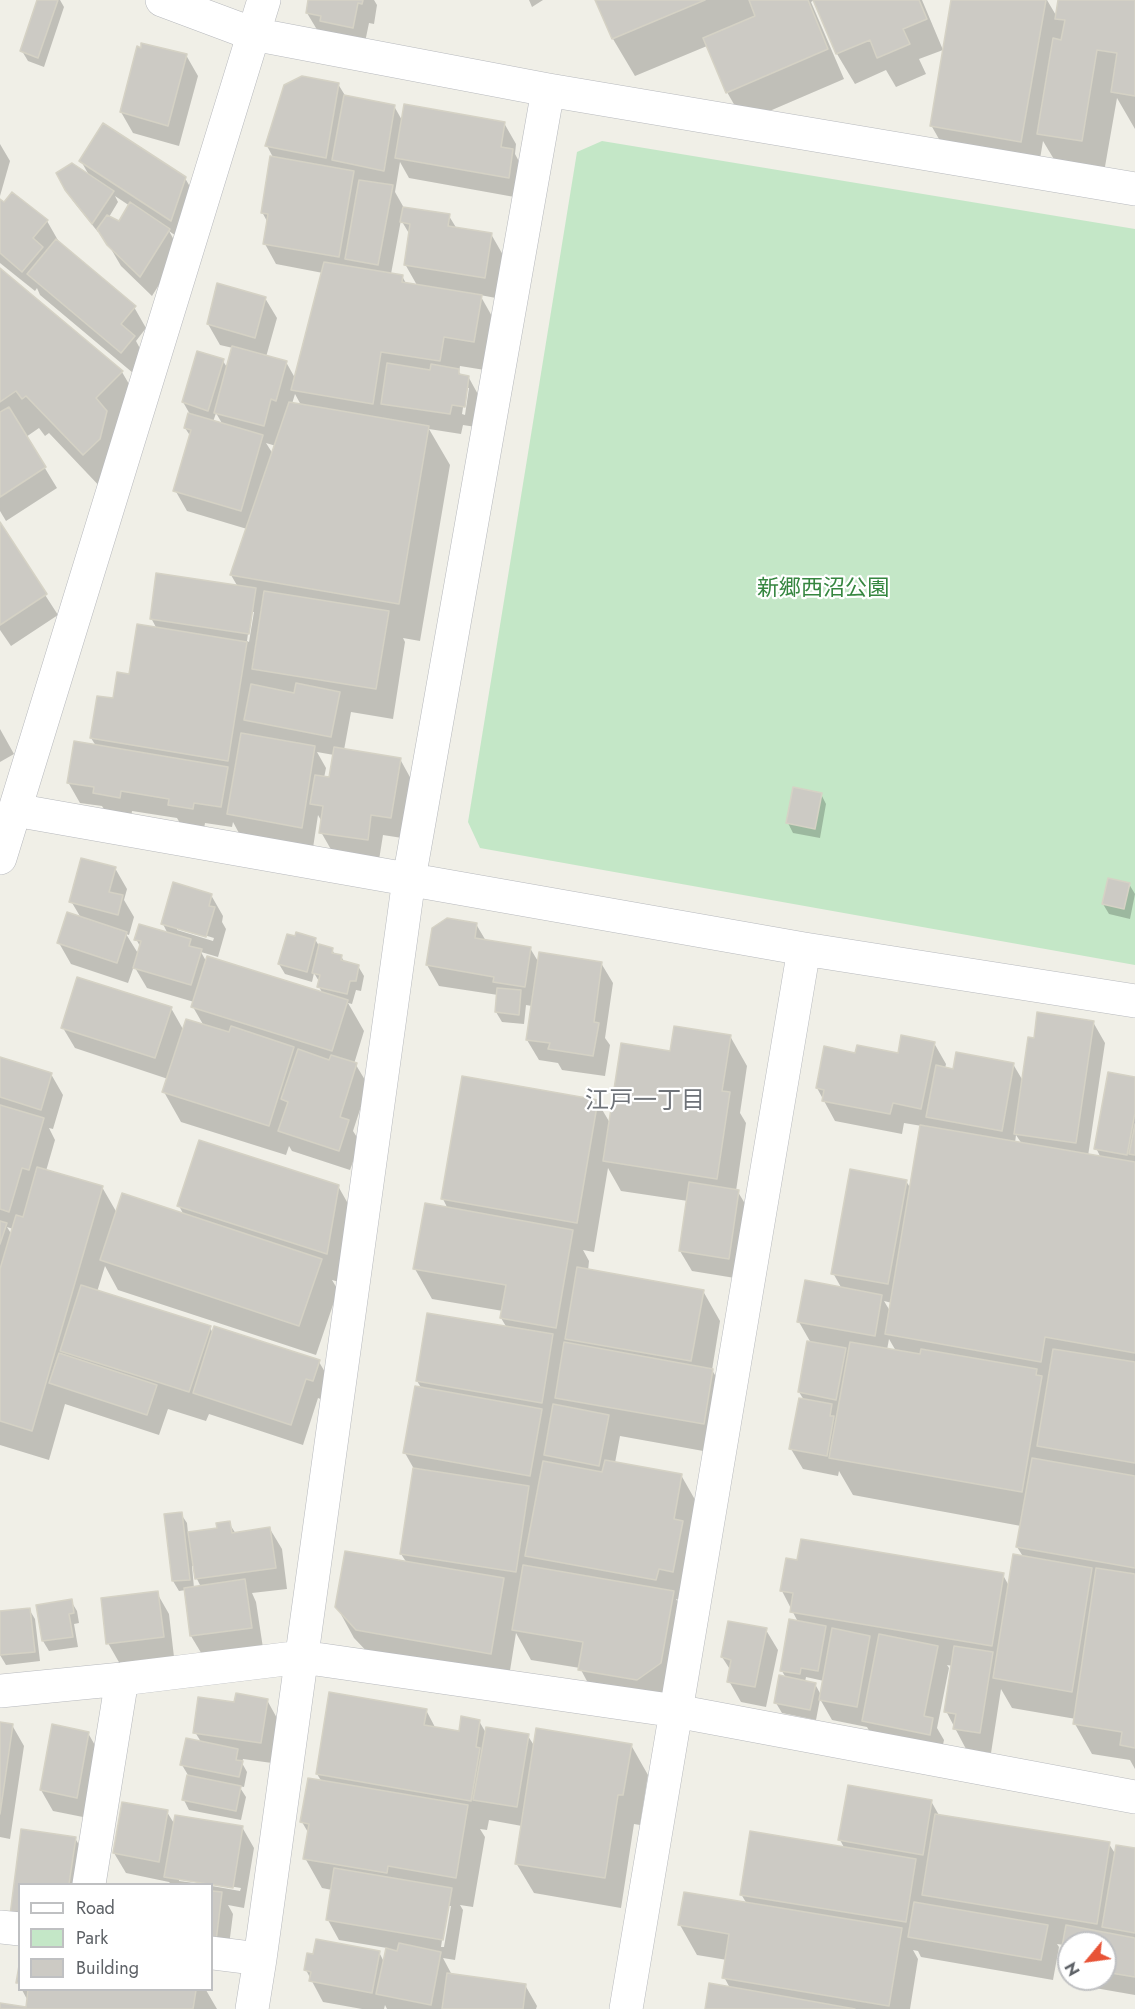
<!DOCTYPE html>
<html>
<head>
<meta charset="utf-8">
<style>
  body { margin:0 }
  #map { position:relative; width:1135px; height:2009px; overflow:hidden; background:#f0efe7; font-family:Jost,sans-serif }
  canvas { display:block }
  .legend { position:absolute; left:18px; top:1883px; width:195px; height:108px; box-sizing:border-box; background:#fff; border:2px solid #bfc0c2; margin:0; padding:8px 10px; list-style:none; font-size:18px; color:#5e6267 }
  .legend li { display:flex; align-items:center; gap:12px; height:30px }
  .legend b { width:30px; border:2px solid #bfc0c2 }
  .north { position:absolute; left:1057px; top:1931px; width:60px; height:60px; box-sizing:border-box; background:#fff; border:2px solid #bfc0c2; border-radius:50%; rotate:241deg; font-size:16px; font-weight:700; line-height:24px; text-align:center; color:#5e6267 }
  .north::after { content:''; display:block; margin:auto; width:21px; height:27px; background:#e85336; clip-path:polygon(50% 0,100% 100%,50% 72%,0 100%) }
</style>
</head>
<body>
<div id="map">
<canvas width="1135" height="2009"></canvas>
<ul class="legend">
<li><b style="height:8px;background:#fff"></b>Road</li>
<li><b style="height:16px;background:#c4e7c7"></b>Park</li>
<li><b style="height:16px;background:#cccac4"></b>Building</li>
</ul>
<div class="north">N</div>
</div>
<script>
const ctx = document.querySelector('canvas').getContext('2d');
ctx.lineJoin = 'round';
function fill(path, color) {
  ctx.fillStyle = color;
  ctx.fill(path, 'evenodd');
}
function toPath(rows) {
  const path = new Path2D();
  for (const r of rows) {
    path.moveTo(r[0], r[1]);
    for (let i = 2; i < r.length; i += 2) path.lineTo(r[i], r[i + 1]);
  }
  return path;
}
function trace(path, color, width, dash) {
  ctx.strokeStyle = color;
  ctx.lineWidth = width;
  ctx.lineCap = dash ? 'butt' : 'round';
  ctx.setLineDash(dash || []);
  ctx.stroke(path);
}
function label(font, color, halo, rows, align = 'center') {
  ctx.font = font + ' Jost,"Noto Sans JP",sans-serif';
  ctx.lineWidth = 4.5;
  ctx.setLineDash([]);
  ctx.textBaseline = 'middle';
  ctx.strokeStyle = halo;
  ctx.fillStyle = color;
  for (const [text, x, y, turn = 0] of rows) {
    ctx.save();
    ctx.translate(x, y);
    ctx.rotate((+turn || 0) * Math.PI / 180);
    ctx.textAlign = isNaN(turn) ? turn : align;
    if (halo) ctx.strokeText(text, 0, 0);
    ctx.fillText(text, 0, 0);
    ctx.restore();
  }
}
fill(toPath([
  [602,141,1135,229,1135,965,480,848,468,822,577,152]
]), '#c4e7c7');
fill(toPath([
  [38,0,60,0,64,7,44,67,28,61,22,51],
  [310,0,374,0,377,5,374,24,369,23,364,47,319,33,307,13],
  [529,0,543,0,532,7],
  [597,0,922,0,943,50,919,59,926,74,896,87,886,70,855,84,837,54,814,0,811,2,844,79,744,122,727,92,707,46,635,76,613,39],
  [952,0,1047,0,1057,17,1060,0,1135,0,1135,129,1117,98,1103,178,1061,171,1043,141,1038,171,948,155,931,125],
  [142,50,186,55,198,76,179,146,133,133,121,112],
  [338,84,346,97,394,106,403,122,504,123,516,144,515,154,524,171,520,198,409,178,400,162,395,192,404,208,449,216,457,229,491,234,503,255,496,298,480,295,498,327,491,371,460,366,459,372,462,376,469,378,480,398,476,427,463,425,461,434,429,429,450,465,420,641,403,638,405,642,393,719,351,712,344,750,400,759,411,779,402,838,383,835,379,860,333,853,321,832,322,822,318,815,313,848,240,835,233,822,232,827,205,823,204,829,181,825,177,818,132,811,131,818,107,814,102,806,80,803,68,782,96,746,91,738,157,629,151,618,238,587,231,575,247,529,187,511,175,490,191,437,185,428,191,416,183,402,223,361,228,369,233,348,220,345,208,324,265,298,277,318,266,357,286,362,295,378,323,273,276,264,265,244,268,223,262,212,274,159,267,146],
  [401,220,410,235,405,264,418,287,407,285,402,276,391,274],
  [466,388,469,388,465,415,462,414],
  [295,394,301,405,292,404],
  [216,413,223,425,213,422],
  [266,443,276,446,273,454],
  [251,612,254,612,249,642,247,641],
  [317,752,334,755,331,779,324,778,326,768],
  [0,144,10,161,0,196],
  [81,161,185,178,197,199,183,241,169,231,180,251,152,296,121,266,100,230,98,232,73,201,66,190,90,177],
  [115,196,130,206,119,223,109,217,118,202],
  [0,201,47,221,59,242,134,307,146,328,136,341,145,358,133,373,40,295,37,288,35,291,0,263],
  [0,270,122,372,144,410,105,492,49,433,45,436,39,428,26,437,57,488,6,521,0,511],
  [0,525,58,615,11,646,0,630],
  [0,729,14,754,0,762],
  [821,794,826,804,820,838,793,833,788,823],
  [115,868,127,889,124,900,134,917,129,935,126,934,139,955,141,948,136,939,168,934,163,924,211,895,223,916,222,922,226,929,218,957,201,952,206,961,323,994,319,987,320,983,314,973,312,982,285,974,279,964,315,939,319,946,332,949,335,955,341,956,345,963,358,966,364,976,361,991,356,990,352,1004,348,1003,364,1031,354,1064,356,1065,368,1085,353,1131,360,1142,350,1170,292,1151,289,1146,286,1155,181,1122,164,1092,168,1079,75,1048,63,1028,171,1008,184,1031,204,1026,193,1007,194,1002,147,988,134,966,128,983,71,964,59,943,81,918,71,901],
  [177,927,214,938,213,941,177,930],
  [1129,884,1135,894,1130,919,1109,914,1103,904],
  [476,924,486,941,530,948,539,963,601,963,613,983,605,1038,610,1045,605,1076,562,1070,558,1063,539,1060,527,1040,532,1006,526,1005,524,1024,502,1022,496,1012,498,995,439,986,427,965],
  [1093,1022,1105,1043,1088,1156,1101,1158,1096,1148,1135,1079,1135,1769,1130,1760,1092,1754,1075,1724,1076,1719,1012,1708,1001,1689,991,1753,966,1749,946,1711,953,1666,947,1665,949,1668,937,1728,944,1740,941,1754,875,1741,867,1727,832,1720,820,1699,816,1720,782,1713,776,1703,786,1678,782,1671,798,1622,782,1591,1003,1575,1009,1586,1024,1558,1017,1547,1021,1526,853,1495,839,1471,838,1476,803,1469,791,1449,804,1400,799,1392,811,1343,799,1322,842,1289,833,1273,906,1181,911,1189,922,1126,904,1123,902,1134,835,1121,817,1088,856,1055,899,1054,934,1043,946,1064,945,1069,954,1071,1013,1064,1023,1081,1035,1040],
  [1016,1135,1022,1144,1015,1143],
  [884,1301,892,1303,890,1311],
  [889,1339,896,1351,887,1350],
  [806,1677,824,1681,821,1695,815,1684,805,1682],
  [730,1036,747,1066,740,1113,746,1123,736,1191,738,1192,750,1212,741,1279,692,1271,680,1251,688,1201,621,1191,608,1168,594,1252,583,1250,589,1261,588,1271,703,1291,720,1321,712,1370,730,1400,720,1454,620,1436,615,1463,681,1475,698,1505,690,1601,676,1599,690,1622,678,1693,597,1700,580,1668,531,1660,516,1633,508,1683,375,1660,354,1638,337,1607,407,1563,401,1554,414,1469,405,1453,422,1389,417,1381,507,1328,501,1318,503,1311,432,1299,415,1269,448,1209,443,1199,597,1101,610,1123,672,1052],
  [0,1059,51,1074,63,1095,53,1129,49,1128,55,1140,46,1171,102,1187,117,1213,184,1215,179,1206,338,1186,355,1216,343,1283,332,1280,338,1290,316,1355,118,1290,105,1266,97,1292,210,1327,213,1334,319,1362,331,1382,325,1401,318,1398,303,1445,209,1414,206,1421,168,1409,159,1435,65,1404,49,1460,0,1445],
  [7,1227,13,1229,12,1235],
  [181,1514,187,1523,188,1533,219,1530,229,1523,236,1534,270,1529,282,1549,287,1589,252,1593,256,1602,263,1648,203,1656,191,1636,186,1590,179,1591,173,1581],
  [195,1565,197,1579,201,1587,194,1588,192,1566],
  [157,1593,169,1614,174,1657,120,1664,108,1643],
  [71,1601,77,1611,79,1623,74,1624,78,1647,49,1651,43,1641,38,1606],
  [29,1609,35,1619,40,1661,6,1665,0,1655,0,1612],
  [766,1630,778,1650,766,1707,741,1702,729,1681,731,1671,722,1657],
  [267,1700,278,1720,272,1763,243,1759,242,1763,247,1772,244,1787,239,1786,246,1797,241,1820,189,1810,184,1800,188,1775,182,1765,201,1742,195,1732,235,1703],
  [426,1710,436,1729,460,1733,479,1721,486,1733,528,1736,535,1747,631,1745,648,1775,640,1825,634,1824,621,1908,534,1893,516,1863,522,1826,489,1820,487,1830,480,1829,485,1837,473,1907,460,1905,463,1910,455,1960,443,1958,452,1975,525,1985,537,2006,536,2009,387,2009,385,2005,384,2009,362,2009,323,2002,306,1970,379,1952,384,1962,387,1948,339,1940,328,1920,332,1890,322,1888,305,1858,309,1834,302,1822,322,1782,317,1774],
  [447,1906,451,1906,444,1947,441,1947],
  [0,1723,12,1725,24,1746,10,1839,0,1837],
  [88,1733,100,1754,88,1818,53,1811,41,1790],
  [931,1801,940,1817,1109,1844,1116,1855,1135,1850,1135,1995,1072,1984,1070,1979,1105,1979,1105,1943,1069,1943,1069,1978,1060,1963,1064,1945,1057,1944,1059,1947,1053,1980,921,1957,918,1951,913,1950,918,1959,910,2009,706,2009,730,1988,724,1977,727,1960,697,1955,680,1925,747,1904,741,1894,845,1849,840,1840],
  [167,1812,175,1825,242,1827,254,1848,244,1908,228,1905,233,1914,227,1961,212,1959,212,1886,240,1891,241,1888,179,1878,179,1881,202,1884,171,1884,169,1882,126,1873,114,1853],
  [23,1831,75,1838,87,1859,83,1884,20,1884,12,1914],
  [22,1990,206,1990,217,2009,0,2009,0,2005,27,2009,28,2001]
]), '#0003');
const building = toPath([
  [37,0,58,0,38,58,20,51,37,0],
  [308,0,363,0,362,4,358,3,353,28,320,21,321,16,306,13,308,0],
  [595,0,705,0,612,39,595,0],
  [749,0,808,0,828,49,726,93,703,38,755,16,749,0],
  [813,0,919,0,927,19,903,29,910,44,877,58,870,40,836,54,813,0],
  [951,0,1046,0,1021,142,930,126,951,0],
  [1058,0,1135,0,1135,96,1111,92,1117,53,1097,50,1082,141,1037,134,1053,38,1061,40,1065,20,1055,19,1058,0],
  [141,43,187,54,168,126,120,112,137,46,141,48,141,43],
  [302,76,339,83,326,158,265,146,284,85,302,76],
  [344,95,395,105,384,171,332,160,344,95],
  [404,104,505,122,501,147,513,149,509,178,395,158,404,104],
  [103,123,186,177,171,221,79,161,103,123],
  [270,156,354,171,339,257,263,244,268,214,261,213,270,156],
  [72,163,114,191,92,224,65,190,56,173,72,163],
  [359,180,393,185,378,265,345,259,359,180],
  [12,192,48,220,33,238,43,247,22,272,0,253,0,199,4,202,12,192],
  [130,202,170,229,140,277,107,245,97,229,107,215,119,221,130,202],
  [403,207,450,214,448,226,492,233,485,278,404,265,410,224,400,222,403,207],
  [56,239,136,306,121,324,135,336,121,353,27,274,56,239],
  [324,262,403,275,402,282,482,295,474,342,444,337,440,361,381,352,373,404,291,390,324,262],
  [0,268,123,371,96,398,107,411,100,439,83,455,26,396,22,399,16,391,0,402,0,268],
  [217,283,266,297,255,338,207,324,217,283],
  [232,346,287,361,276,401,271,399,264,426,214,413,232,346],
  [197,351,224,359,208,411,182,402,197,351],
  [387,363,430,370,431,364,459,369,459,374,469,376,465,407,452,405,450,414,381,404,387,363],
  [289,402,429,426,399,604,230,575,289,402],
  [9,407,46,467,0,497,0,412,9,407],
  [188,413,263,435,241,511,173,491,191,430,184,428,188,413],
  [0,522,47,594,0,625,0,522],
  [156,573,256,588,249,634,150,619,156,573],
  [264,591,389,611,376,689,252,669,264,591],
  [137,624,247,642,228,761,90,738,97,696,113,698,117,672,129,674,137,624],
  [296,683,340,692,331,737,244,720,251,684,294,693,296,683],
  [241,733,315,746,302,828,227,814,241,733],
  [74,741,228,767,221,807,194,803,193,809,168,805,169,799,121,791,120,798,93,793,94,787,67,783,74,741],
  [334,747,401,758,391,818,371,815,368,840,319,833,323,806,310,804,315,775,329,777,334,747],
  [793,787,822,793,815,829,786,823,793,787],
  [81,858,116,867,109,892,123,895,118,915,69,902,81,858],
  [1108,878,1130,883,1124,909,1102,904,1108,878],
  [173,882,212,894,209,906,215,907,206,937,161,924,173,882],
  [67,912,127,932,117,963,57,943,67,912],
  [447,918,477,923,475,938,531,947,525,987,493,982,494,977,426,965,432,928,447,918],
  [139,924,191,939,189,946,202,949,191,985,133,968,141,941,134,940,139,924],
  [296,932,316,938,307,972,278,964,287,934,295,936,296,932],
  [319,944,333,948,332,953,342,955,341,960,359,965,356,981,350,981,347,994,317,987,320,975,312,973,319,944],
  [539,952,602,962,594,1022,599,1023,593,1056,548,1049,550,1043,526,1040,539,952],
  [207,956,348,1000,332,1051,191,1007,207,956],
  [77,977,172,1007,155,1058,61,1028,77,977],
  [497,988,521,990,519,1015,495,1012,497,988],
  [1037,1012,1094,1021,1076,1143,1014,1134,1028,1037,1034,1038,1037,1012],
  [186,1019,229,1032,231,1026,294,1047,269,1126,162,1092,186,1019],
  [674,1026,731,1035,722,1091,730,1092,717,1179,603,1161,621,1043,670,1051,674,1026],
  [901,1035,935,1042,921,1109,893,1103,890,1114,822,1101,824,1090,816,1088,824,1046,855,1053,857,1045,898,1053,901,1035],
  [298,1049,329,1060,331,1055,357,1063,340,1117,349,1120,339,1151,278,1131,288,1102,281,1099,298,1049],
  [956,1052,1014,1063,1002,1131,926,1117,936,1065,953,1069,956,1052],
  [0,1057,52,1073,41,1110,0,1097,0,1057],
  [1108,1072,1135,1077,1135,1113,1127,1155,1094,1149,1108,1072],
  [462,1076,598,1100,577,1223,441,1199,462,1076],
  [0,1105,44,1118,29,1170,22,1168,9,1212,0,1209,0,1105],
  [1135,1124,1135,1155,1129,1154,1135,1124],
  [920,1125,1135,1162,1135,1353,1045,1337,1041,1362,885,1334,920,1125],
  [199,1140,339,1185,327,1254,177,1206,199,1140],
  [37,1167,103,1186,32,1431,0,1421,0,1269,16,1215,23,1217,37,1167],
  [850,1169,907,1180,888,1284,831,1274,850,1169],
  [689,1182,739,1190,729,1259,679,1251,689,1182],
  [122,1193,322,1259,299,1326,100,1260,122,1193],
  [425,1203,573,1230,556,1328,500,1318,506,1285,413,1269,425,1203],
  [0,1221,7,1223,0,1244,0,1221],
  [577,1267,704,1290,691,1361,565,1339,577,1267],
  [805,1280,882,1295,875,1336,797,1322,805,1280],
  [81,1285,211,1326,189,1392,60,1351,81,1285],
  [427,1313,553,1334,542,1403,416,1381,427,1313],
  [214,1326,320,1360,313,1381,306,1379,291,1425,193,1393,214,1326],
  [807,1341,846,1348,836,1400,798,1392,807,1341],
  [564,1342,713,1369,704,1424,555,1398,564,1342],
  [850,1342,920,1354,921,1349,1037,1369,1036,1375,1042,1376,1022,1492,829,1458,850,1342],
  [1053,1349,1135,1362,1135,1463,1037,1446,1053,1349],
  [59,1353,157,1385,147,1415,49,1383,59,1353],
  [415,1386,542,1409,530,1476,403,1453,415,1386],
  [799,1398,832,1404,830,1416,834,1416,827,1456,789,1449,799,1398],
  [553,1404,609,1415,599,1466,544,1455,553,1404],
  [1032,1458,1135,1476,1135,1568,1016,1547,1032,1458],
  [605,1460,682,1474,674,1519,683,1521,673,1572,659,1569,656,1580,525,1556,543,1461,602,1472,605,1460],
  [413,1468,529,1486,516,1572,400,1554,413,1468],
  [182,1512,190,1580,172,1581,164,1514,182,1512],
  [230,1521,232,1533,270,1527,276,1568,195,1579,188,1532,217,1528,216,1523,230,1521],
  [801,1539,1004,1573,992,1646,790,1612,793,1593,780,1591,786,1558,797,1560,801,1539],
  [345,1551,504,1578,491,1654,356,1630,335,1607,345,1551],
  [1013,1554,1092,1568,1072,1692,993,1678,1013,1554],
  [523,1565,674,1591,661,1663,637,1680,578,1670,583,1642,512,1630,523,1565],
  [1096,1568,1135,1574,1135,1748,1120,1745,1122,1732,1073,1724,1096,1568],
  [245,1579,252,1628,190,1636,184,1588,245,1579],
  [158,1591,164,1637,106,1644,101,1598,158,1591],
  [72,1599,74,1613,69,1614,73,1637,42,1641,36,1605,72,1599],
  [30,1608,35,1652,0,1655,0,1611,30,1608],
  [789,1619,826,1626,818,1671,801,1668,800,1674,780,1671,789,1619],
  [728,1621,767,1628,755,1687,727,1682,731,1660,721,1657,728,1621],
  [832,1628,870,1636,857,1707,819,1700,832,1628],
  [879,1634,938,1646,924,1716,933,1718,930,1735,862,1721,879,1634],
  [954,1646,993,1652,980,1733,953,1729,956,1714,944,1712,954,1646],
  [779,1675,816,1683,810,1710,774,1703,779,1675],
  [329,1692,427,1709,424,1725,459,1731,461,1716,480,1720,476,1747,480,1748,471,1801,316,1774,329,1692],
  [236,1693,268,1699,261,1743,193,1733,198,1697,234,1702,236,1693],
  [0,1722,13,1724,0,1814,0,1722],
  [52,1724,89,1732,77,1798,40,1790,52,1724],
  [486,1727,529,1734,517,1807,473,1800,486,1727],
  [536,1728,632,1744,623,1795,618,1795,605,1878,515,1864,536,1728],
  [186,1738,238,1749,236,1760,243,1761,239,1777,180,1765,186,1738],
  [187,1775,241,1786,236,1811,182,1800,187,1775],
  [308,1778,468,1805,456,1878,388,1866,387,1873,303,1859,309,1824,300,1822,308,1778],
  [848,1785,932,1800,923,1855,838,1840,848,1785],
  [122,1802,168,1810,159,1862,113,1853,122,1802],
  [935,1814,1110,1842,1097,1924,922,1895,935,1814],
  [175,1815,243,1826,233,1888,164,1877,175,1815],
  [21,1829,76,1837,69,1884,20,1884,20,1916,10,1915,21,1829],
  [750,1831,916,1859,906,1922,740,1895,750,1831],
  [1116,1845,1135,1848,1135,1933,1102,1927,1116,1845],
  [334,1868,452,1888,443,1940,326,1920,334,1868],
  [212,1891,222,1892,216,1941,212,1940,212,1891],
  [684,1892,902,1928,889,2006,722,1978,729,1934,678,1925,684,1892],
  [914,1902,1048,1925,1041,1960,908,1937,914,1902],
  [1066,1925,1135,1938,1135,1977,1105,1972,1105,1943,1069,1943,1069,1965,1059,1963,1066,1925],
  [316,1939,380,1951,372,1993,309,1981,311,1972,304,1970,307,1953,313,1954,316,1939],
  [399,1943,441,1952,431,2005,376,1994,386,1948,397,1951,399,1943],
  [20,1960,20,1983,16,1983,20,1960],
  [447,1973,526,1984,523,2009,442,2009,447,1973],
  [709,1983,855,2009,705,2009,709,1983],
  [28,1990,196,1990,193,2009,0,2009,0,2003,26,2007,28,1990]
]);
fill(building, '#cccac4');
trace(building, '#d5d2c5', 1.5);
const minor = toPath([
  [162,0,253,34,548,90,1135,189],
  [15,810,804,949,1135,1001],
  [0,858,264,0],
  [0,1691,122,1679,302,1657,676,1711,1135,1797],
  [89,1884,122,1679],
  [0,1927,20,1929],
  [212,1953,260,1959],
  [252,2009,260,1959,409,879,548,90],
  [626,2009,804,949]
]);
trace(minor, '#b7b9bd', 34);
trace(minor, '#fff', 33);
label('22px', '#368640', '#fff', [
  ["新郷西沼公園",823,590]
]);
label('24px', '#6f7379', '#fff', [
  ["江戸一丁目",645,1102]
]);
</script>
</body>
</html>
